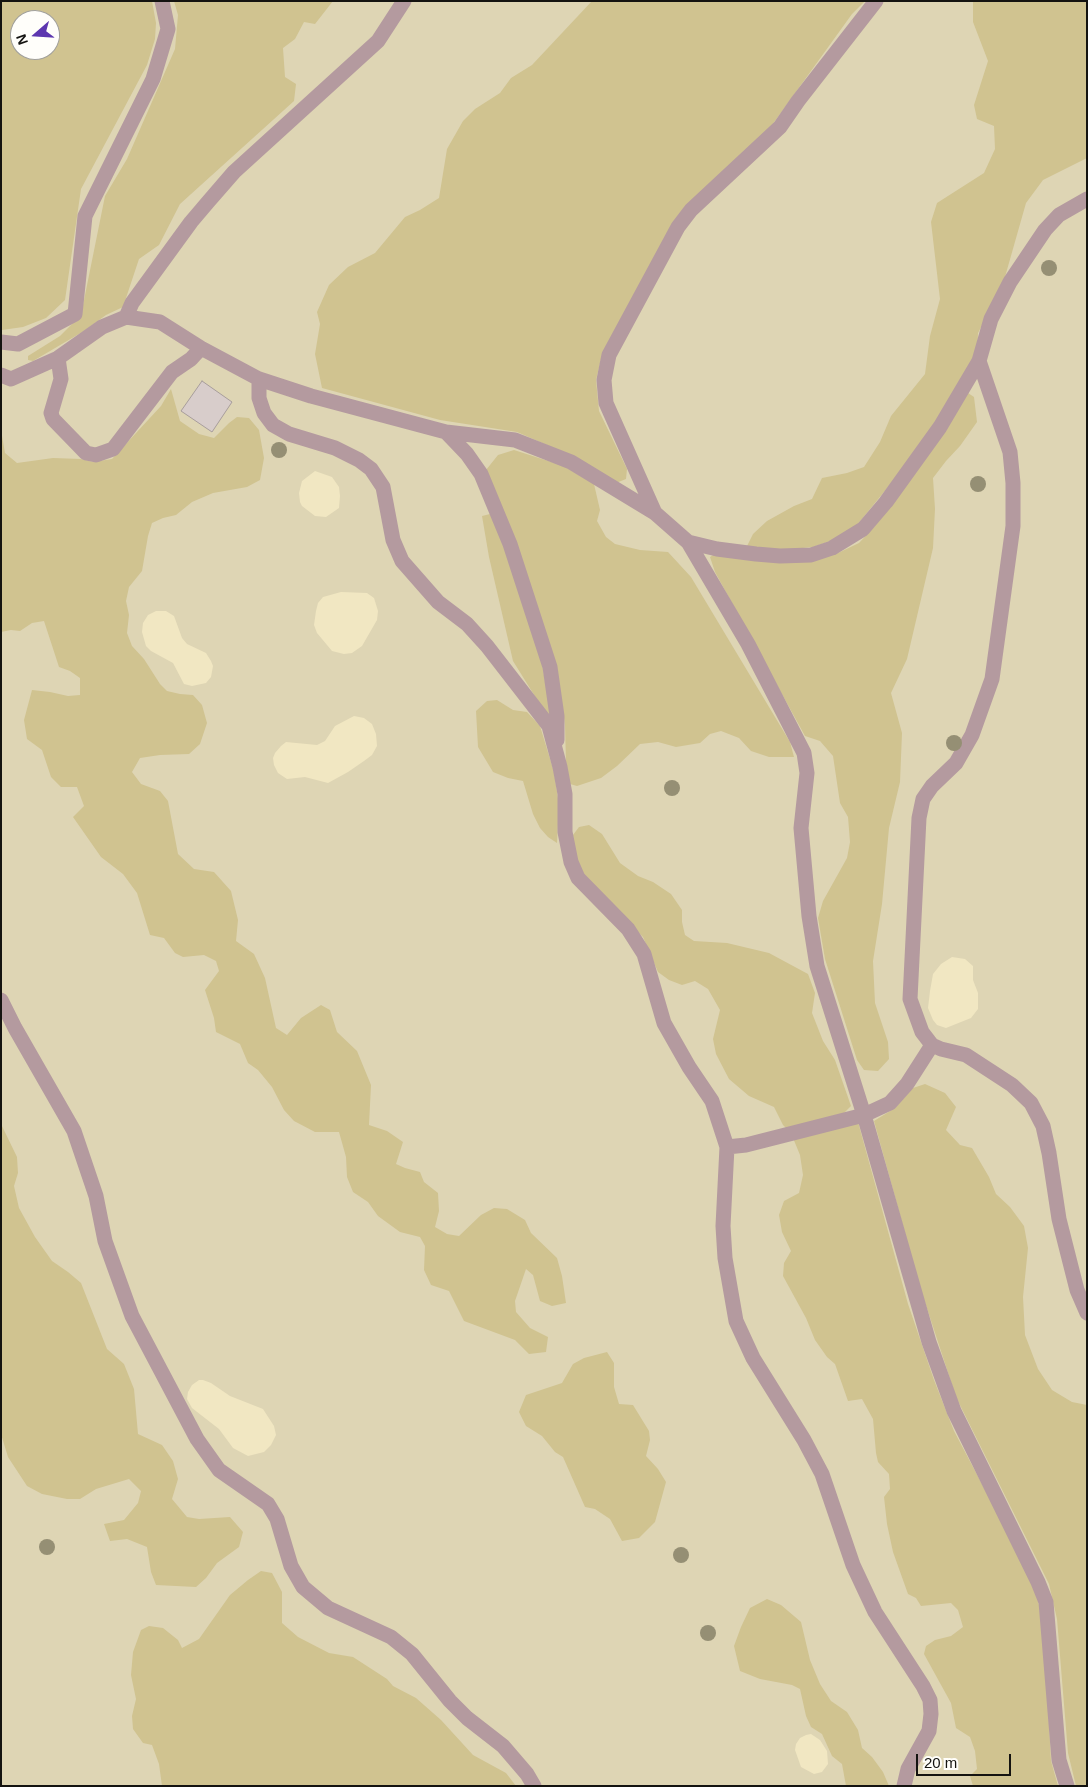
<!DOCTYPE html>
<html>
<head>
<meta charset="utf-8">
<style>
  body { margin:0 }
  #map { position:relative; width:1088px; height:1787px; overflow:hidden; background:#f3f1e8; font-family:Helvetica,sans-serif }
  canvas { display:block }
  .frame { position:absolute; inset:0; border:2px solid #141310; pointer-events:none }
  .north { position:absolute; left:10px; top:10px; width:50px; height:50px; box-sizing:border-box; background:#fffefa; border:1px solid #a1a09c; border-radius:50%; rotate:251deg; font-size:14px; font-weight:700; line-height:20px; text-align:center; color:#141310 }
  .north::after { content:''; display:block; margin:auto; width:18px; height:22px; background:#5d37af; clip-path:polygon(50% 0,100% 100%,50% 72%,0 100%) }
  .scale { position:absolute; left:916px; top:1754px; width:95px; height:22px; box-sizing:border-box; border:2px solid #141310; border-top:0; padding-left:6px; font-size:15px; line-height:18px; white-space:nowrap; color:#141310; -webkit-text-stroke:4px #fffefa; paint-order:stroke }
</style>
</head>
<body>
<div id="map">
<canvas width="1088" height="1787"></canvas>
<div class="frame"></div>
<div class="north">N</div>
<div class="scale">20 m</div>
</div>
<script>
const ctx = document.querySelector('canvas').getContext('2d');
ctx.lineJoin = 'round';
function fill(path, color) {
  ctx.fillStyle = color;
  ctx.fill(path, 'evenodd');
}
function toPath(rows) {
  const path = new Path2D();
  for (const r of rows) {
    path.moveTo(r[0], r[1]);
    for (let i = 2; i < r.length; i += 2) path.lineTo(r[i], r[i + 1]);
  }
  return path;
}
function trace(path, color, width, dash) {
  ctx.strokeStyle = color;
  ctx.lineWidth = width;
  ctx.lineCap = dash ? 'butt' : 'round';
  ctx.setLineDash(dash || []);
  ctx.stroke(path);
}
fill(toPath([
  [1,1,1087,1,1087,1786,1,1786],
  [20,20,50,20,50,50,20,50]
]), '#ded5b4');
fill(toPath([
  [1,1,152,1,156,23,155,39,147,65,81,189,65,300,46,318,23,327,2,330],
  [20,20,50,20,50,50,20,50],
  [174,1,333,1,315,24,304,22,295,39,283,48,285,77,296,84,294,101,180,204,159,245,139,259,123,307,106,315,84,331,33,361,28,360,28,356,60,336,81,315,105,196,127,159,175,49,178,15],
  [592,1,865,1,852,14,767,132,686,206,602,355,596,380,599,411,627,469,626,479,616,483,570,455,517,432,440,420,322,388,315,354,320,324,317,312,329,285,348,267,375,253,405,217,420,210,439,198,447,149,463,121,475,109,500,93,511,78,532,65],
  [973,1,1087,1,1087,158,1043,180,1026,203,1003,284,978,333,977,356,923,444,857,525,836,539,813,547,782,550,747,546,753,534,767,521,794,506,812,499,822,478,847,473,864,467,880,442,891,416,925,374,930,336,940,299,931,222,937,203,984,173,995,149,994,126,977,119,974,105,988,61,973,22],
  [171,389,180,421,199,434,214,438,229,423,237,417,249,418,259,430,264,458,260,480,247,487,213,493,192,502,176,515,163,518,152,523,148,536,142,571,129,587,126,601,129,615,127,633,132,646,144,659,160,684,167,691,180,694,193,695,202,705,207,723,200,744,189,754,160,755,140,758,132,772,141,784,160,791,168,801,178,854,194,869,214,872,231,891,238,920,236,941,254,954,265,978,276,1028,287,1035,301,1018,321,1005,330,1010,337,1032,357,1051,371,1085,369,1125,387,1131,403,1142,396,1164,405,1168,420,1172,424,1182,438,1193,439,1211,435,1227,447,1234,459,1236,481,1215,494,1208,507,1209,525,1220,531,1233,557,1258,562,1276,566,1303,552,1306,540,1301,533,1275,526,1269,515,1301,516,1312,530,1328,548,1337,546,1352,529,1354,515,1340,464,1321,449,1291,431,1285,424,1270,425,1246,420,1237,400,1232,378,1216,368,1202,353,1192,347,1177,346,1157,339,1132,315,1132,294,1121,284,1110,272,1087,258,1070,248,1063,240,1044,216,1032,214,1018,205,990,219,971,216,961,204,955,183,957,175,953,164,938,150,935,137,893,123,874,101,857,73,817,84,806,77,787,61,787,51,777,42,750,27,739,24,720,32,690,50,692,68,696,80,695,80,678,70,671,59,667,44,621,32,623,20,631,11,630,1,632,1,430,5,453,17,463,53,458,81,459,93,462,112,459,161,406],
  [968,393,974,397,977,422,960,446,946,461,933,478,935,509,933,548,907,659,891,693,902,733,900,782,889,828,882,904,873,961,875,1003,888,1042,889,1059,878,1071,864,1070,857,1060,825,959,818,918,823,901,847,858,850,842,848,817,840,803,833,756,820,741,805,736,715,572,710,557,715,554,838,553,859,543,874,527],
  [514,450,564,466,594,484,600,510,597,521,606,537,615,544,640,550,668,552,691,577,790,742,794,757,769,757,751,751,739,738,721,731,710,734,700,743,676,747,658,742,640,744,617,766,601,778,577,786,570,784,566,762,565,725,557,668,486,470,498,455],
  [490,514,503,541,542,663,551,717,546,714,513,661,489,557,482,516],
  [497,700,513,710,527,712,540,726,554,772,559,805,557,843,548,837,540,828,533,814,523,781,508,778,493,772,478,747,476,711,487,701],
  [589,825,602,834,620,863,638,876,653,882,671,894,682,910,682,922,685,935,694,941,727,943,769,953,808,974,815,993,812,1013,823,1041,835,1060,851,1106,843,1114,787,1129,783,1125,774,1107,749,1096,729,1079,716,1054,713,1039,720,1010,708,989,695,981,682,985,669,980,658,972,643,937,596,891,581,872,574,850,573,835,579,827],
  [925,1084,945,1093,956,1107,946,1130,960,1145,972,1148,989,1177,996,1194,1010,1207,1024,1226,1028,1248,1023,1297,1025,1335,1038,1369,1052,1390,1072,1402,1087,1405,1087,1786,1076,1786,1068,1753,1057,1619,1049,1584,956,1397,920,1287,874,1121,895,1108,913,1088],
  [858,1122,908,1304,934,1380,954,1431,1033,1581,1039,1605,1045,1649,1051,1761,1058,1786,973,1786,970,1776,977,1769,975,1751,970,1737,956,1728,951,1703,924,1654,926,1646,935,1640,951,1636,963,1627,958,1610,951,1603,921,1606,916,1598,908,1594,893,1552,887,1524,884,1497,890,1489,889,1474,878,1462,876,1453,873,1419,862,1399,848,1401,835,1364,827,1357,815,1340,806,1318,783,1276,784,1263,791,1251,782,1232,779,1215,784,1201,799,1193,803,1175,800,1155,793,1138],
  [1,1124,17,1157,18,1173,14,1186,19,1208,35,1237,52,1261,68,1272,81,1283,107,1349,124,1364,134,1389,138,1434,162,1445,173,1461,178,1479,172,1499,187,1517,199,1519,230,1517,243,1532,239,1547,217,1563,206,1578,196,1587,156,1585,151,1572,147,1547,127,1539,110,1541,104,1524,124,1520,138,1503,141,1491,129,1479,96,1489,80,1499,67,1499,42,1494,27,1486,8,1457,1,1434],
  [607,1352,614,1363,614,1387,619,1404,633,1405,649,1431,650,1440,646,1456,658,1469,666,1482,655,1522,639,1538,622,1541,610,1519,595,1509,585,1507,563,1457,555,1452,542,1436,526,1426,519,1412,526,1395,562,1383,573,1364,584,1358],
  [261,1571,272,1573,282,1592,282,1623,298,1637,329,1653,353,1657,387,1679,393,1686,416,1698,441,1720,473,1755,506,1773,516,1786,162,1786,159,1764,152,1745,143,1743,133,1729,132,1716,136,1699,131,1675,133,1652,141,1630,149,1626,163,1628,178,1640,182,1648,199,1639,230,1595,248,1580],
  [767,1599,781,1605,801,1622,810,1660,820,1684,831,1701,847,1712,858,1730,862,1748,872,1757,883,1772,889,1786,846,1786,842,1764,832,1756,822,1734,811,1727,806,1716,800,1689,792,1685,760,1679,740,1671,734,1646,741,1627,750,1608]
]), '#d0c390');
fill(toPath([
  [315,471,332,477,339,487,340,496,339,508,326,517,315,516,302,506,300,502,299,493,302,481],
  [341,592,367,593,374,598,378,611,377,620,362,646,352,653,344,654,332,651,317,633,314,625,316,611,318,603,323,597],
  [156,611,166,611,174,616,182,638,187,644,206,653,211,661,213,666,211,677,206,683,192,686,184,684,173,663,151,651,146,646,142,632,143,623,148,615],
  [354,716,364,718,372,724,376,734,377,746,372,755,364,761,348,772,328,783,305,777,287,779,278,773,274,765,273,758,275,753,281,746,286,742,317,745,325,741,335,726],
  [952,957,965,959,973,966,973,980,978,993,978,1009,971,1018,946,1028,937,1025,933,1020,928,1008,930,991,933,974,941,964],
  [199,1380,203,1380,211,1383,230,1396,263,1409,274,1426,276,1435,271,1445,264,1452,248,1456,233,1448,219,1429,192,1408,187,1399,188,1392,192,1385],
  [811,1734,820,1740,827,1751,828,1764,822,1772,814,1774,801,1767,795,1750,796,1744,800,1738,806,1735]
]), '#f1e7c2');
const building = toPath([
  [202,381,232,402,212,432,181,411,202,381]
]);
fill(building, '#d8cdcb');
trace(building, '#a89e9c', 1);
trace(toPath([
  [126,317,132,303,191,222,208,202,234,172,378,41,404,1],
  [1,342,18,344,75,314,85,216,153,79,168,29,162,1],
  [58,358,61,379,51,413,53,419,86,453,96,455,113,449,172,372,191,359,201,348],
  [979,361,1010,452,1013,483,1013,526,992,679,972,735,956,763,932,786,923,799,919,818,910,999,922,1032,932,1045,941,1049,966,1055,1012,1085,1031,1103,1043,1126,1049,1153,1059,1219,1077,1290,1087,1313],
  [1,375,11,379,58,358,102,327,126,317,160,322,201,348,259,379,311,396,446,432,515,440,571,462,655,513,688,542,748,644,804,753,807,773,801,828,809,916,817,966,864,1115,929,1342,954,1411,1038,1582,1046,1602,1059,1760,1067,1786],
  [259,379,259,398,264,413,273,425,289,434,335,448,359,460,371,469,383,487,393,540,402,561,438,602,467,624,487,646,549,726,560,767,565,794,565,832,571,862,578,878,628,929,644,954,664,1023,689,1067,712,1101,727,1147,723,1226,725,1258,736,1321,753,1358,804,1440,822,1474,853,1565,875,1612,923,1686,930,1700,931,1714,929,1731,908,1769,904,1786],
  [446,432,467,454,481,474,510,544,550,667,557,716,557,740],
  [655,513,606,403,604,380,609,355,678,227,691,210,780,127,798,101,876,1],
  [688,542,717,549,756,554,780,556,811,555,832,548,863,529,886,502,940,427,979,361,991,319,1010,282,1045,230,1059,215,1087,199],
  [1,1000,15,1028,74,1131,96,1196,105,1241,132,1316,197,1439,219,1470,268,1504,277,1519,291,1566,303,1587,328,1608,391,1637,412,1654,450,1701,467,1718,503,1746,527,1774,534,1786],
  [727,1147,746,1145,864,1115,890,1103,907,1084,932,1045]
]), '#b49a9f', 15);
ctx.fillStyle = '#958f74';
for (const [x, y] of [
  [1049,268],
  [279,450],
  [978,484],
  [954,743],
  [672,788],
  [47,1547],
  [681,1555],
  [708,1633]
]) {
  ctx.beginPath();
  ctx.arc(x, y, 8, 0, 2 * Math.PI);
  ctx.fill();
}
</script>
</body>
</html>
